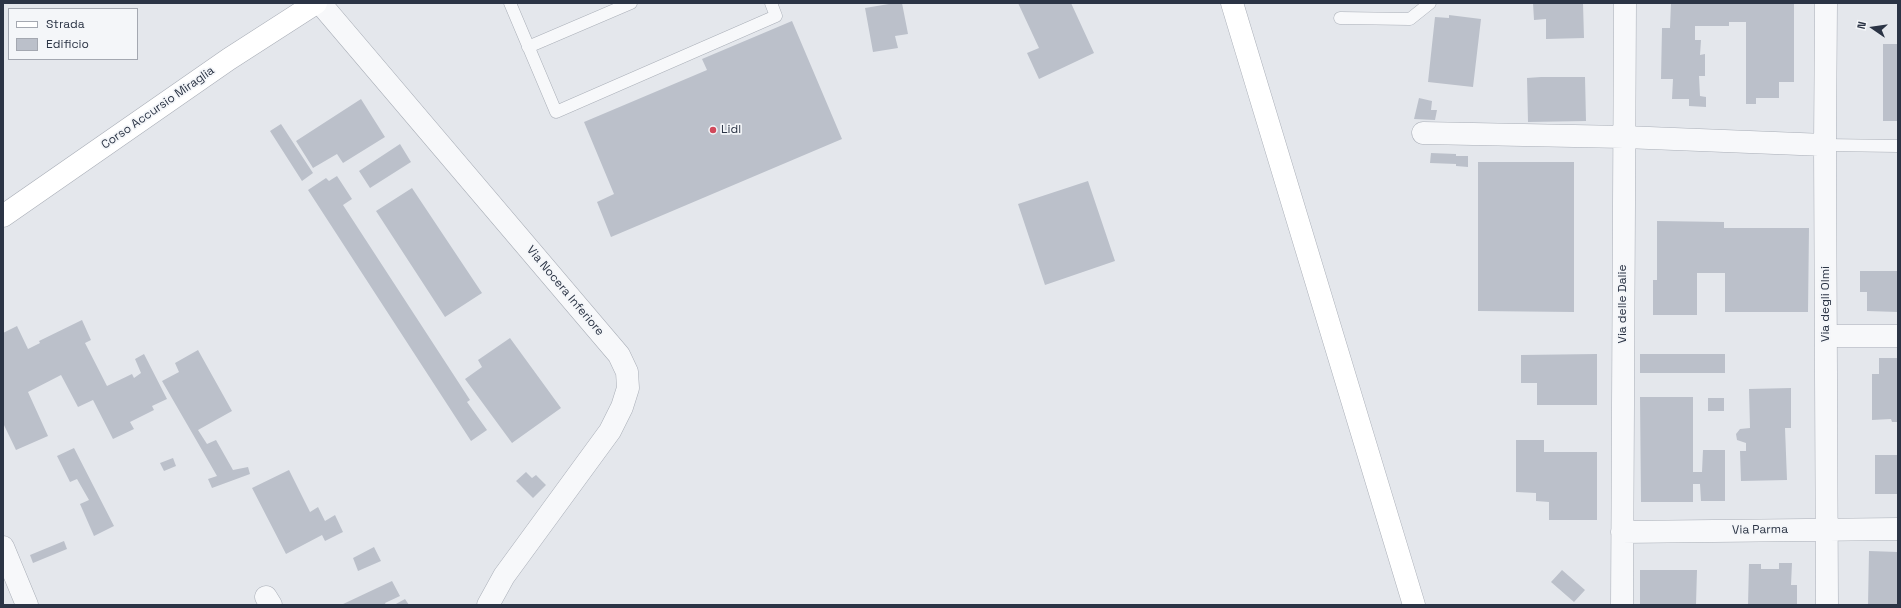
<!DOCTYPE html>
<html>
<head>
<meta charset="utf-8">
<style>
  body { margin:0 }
  #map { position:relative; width:1901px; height:608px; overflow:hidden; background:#e4e7ec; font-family:"Space Grotesk",sans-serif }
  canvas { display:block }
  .frame { position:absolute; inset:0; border:4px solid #2b3445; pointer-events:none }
  .legend { position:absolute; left:8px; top:8px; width:130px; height:52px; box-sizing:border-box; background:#f4f6f9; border:1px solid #a4a8b1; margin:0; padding:5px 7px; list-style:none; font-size:12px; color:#2b3445 }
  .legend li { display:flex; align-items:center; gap:8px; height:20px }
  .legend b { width:20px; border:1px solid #a4a8b1 }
  .north { position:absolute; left:1853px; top:8px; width:40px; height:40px; -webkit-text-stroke:3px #f4f6f9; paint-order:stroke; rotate:283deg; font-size:11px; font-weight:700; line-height:16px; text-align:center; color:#2b3445 }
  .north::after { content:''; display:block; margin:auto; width:14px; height:18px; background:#2b3445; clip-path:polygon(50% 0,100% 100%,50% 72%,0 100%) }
</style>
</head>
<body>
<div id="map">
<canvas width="1901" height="608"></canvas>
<div class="frame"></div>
<ul class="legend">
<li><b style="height:5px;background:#fff"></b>Strada</li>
<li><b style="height:11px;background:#bbc0ca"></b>Edificio</li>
</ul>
<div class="north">N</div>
</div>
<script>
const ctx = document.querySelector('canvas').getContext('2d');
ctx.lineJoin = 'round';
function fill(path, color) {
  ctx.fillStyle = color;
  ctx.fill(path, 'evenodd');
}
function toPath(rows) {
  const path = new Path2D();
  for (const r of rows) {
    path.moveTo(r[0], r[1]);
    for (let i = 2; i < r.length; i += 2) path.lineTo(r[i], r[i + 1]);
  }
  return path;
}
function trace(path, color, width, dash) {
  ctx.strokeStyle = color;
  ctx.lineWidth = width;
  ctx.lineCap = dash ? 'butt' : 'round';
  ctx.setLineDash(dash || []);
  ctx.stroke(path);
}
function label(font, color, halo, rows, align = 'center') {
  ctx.font = font + ' "Space Grotesk",sans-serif';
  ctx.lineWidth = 3.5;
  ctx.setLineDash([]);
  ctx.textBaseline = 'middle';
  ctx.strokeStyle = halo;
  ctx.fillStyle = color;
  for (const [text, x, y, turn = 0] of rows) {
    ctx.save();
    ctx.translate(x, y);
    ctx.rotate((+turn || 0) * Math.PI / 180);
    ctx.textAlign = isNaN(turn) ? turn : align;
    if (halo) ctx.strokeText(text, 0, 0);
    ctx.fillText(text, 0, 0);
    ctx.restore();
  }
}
fill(toPath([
  [895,3,902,3,908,34,895,36,898,48,873,52,865,8],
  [1018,3,1071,3,1094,53,1039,79,1027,53,1039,48],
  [1533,3,1583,3,1584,38,1546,39,1546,19,1534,20],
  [1671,3,1794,3,1794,82,1779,82,1779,98,1756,98,1756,104,1746,104,1746,22,1729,22,1729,26,1695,26,1695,40,1701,40,1700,55,1705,54,1705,76,1699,76,1700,96,1706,97,1706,107,1689,106,1689,99,1672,99,1673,79,1661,79,1662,28,1670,28],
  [1449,15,1481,19,1473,87,1428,82,1435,17,1449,18],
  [792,21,842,139,611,237,597,202,614,194,584,122,707,70,702,59],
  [1883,44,1898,44,1898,121,1883,121],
  [1541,77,1585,77,1586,121,1528,122,1527,78],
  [1419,98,1432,101,1431,110,1437,110,1435,120,1414,119],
  [361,99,385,137,343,163,337,154,313,168,296,141],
  [281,124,313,173,302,181,270,131],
  [400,144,411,162,370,188,359,171],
  [1431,153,1456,154,1456,156,1468,156,1468,167,1456,166,1456,164,1430,163],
  [1478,162,1574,162,1574,312,1478,311],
  [337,176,352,199,343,205,470,400,467,402,487,430,471,441,308,190,326,178,329,181],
  [1088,181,1115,261,1045,285,1018,204],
  [412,188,482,293,445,317,376,211],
  [1657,221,1724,222,1724,228,1809,228,1808,312,1725,312,1725,273,1697,273,1697,315,1653,315,1653,280,1657,280],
  [1860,271,1898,271,1898,312,1867,311,1867,292,1860,292],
  [82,320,91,340,85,343,107,386,132,374,134,378,141,373,135,359,144,354,167,399,152,406,154,410,130,422,134,429,113,439,93,400,78,407,61,375,28,392,48,436,16,450,3,423,3,333,17,326,28,349,40,343,39,341],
  [510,338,561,408,512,443,465,379,482,367,478,360],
  [198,350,232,411,198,430,207,444,216,440,233,470,248,467,250,474,212,488,208,479,217,476,162,381,179,372,175,363],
  [1597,354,1597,405,1537,405,1537,383,1521,383,1521,355],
  [1640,354,1725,354,1725,373,1640,373],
  [1879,358,1898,358,1898,422,1892,422,1891,419,1872,420,1872,374,1879,374],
  [1791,388,1791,428,1785,428,1787,480,1741,481,1740,451,1746,451,1746,443,1737,440,1736,434,1740,429,1750,428,1749,389],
  [1640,397,1693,397,1693,472,1702,472,1703,450,1725,450,1725,501,1701,501,1700,484,1693,484,1693,502,1641,502],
  [1708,398,1724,398,1724,411,1708,411],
  [1516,440,1544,440,1544,452,1597,452,1597,520,1549,520,1549,502,1536,501,1536,493,1516,492],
  [74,448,114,526,94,536,80,504,89,500,77,479,70,482,57,456],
  [1875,455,1898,455,1898,494,1875,494],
  [173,458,176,466,164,471,160,463],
  [289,470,310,512,318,507,325,521,335,515,343,532,325,541,322,535,286,554,252,488],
  [526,472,532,478,536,475,546,485,533,498,516,481],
  [64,541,67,549,33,563,30,555],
  [374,547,381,561,358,571,353,558],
  [1869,551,1898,552,1898,605,1868,605],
  [1779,563,1792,563,1791,585,1797,585,1797,605,1748,605,1749,564,1761,564,1761,569,1779,569],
  [1562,570,1585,590,1574,602,1551,582],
  [1640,570,1697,570,1696,605,1640,605],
  [392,581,400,596,385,603,386,605,341,605],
  [405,599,409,605,394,605]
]), '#bbc0ca');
const lane = toPath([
  [510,3,556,112,776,16,771,3],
  [1340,18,1410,19,1430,3],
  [528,47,631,3],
  [1825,145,1898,146]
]);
const street = toPath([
  [320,3,619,355,627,372,628,388,622,407,610,431,504,576,488,605],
  [1826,3,1825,145,1827,605],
  [1423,133,1624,137,1825,145],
  [1827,336,1898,336],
  [1622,532,1898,529],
  [3,547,27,605],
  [266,597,271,605],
  [1622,605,1625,3]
]);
const secondary = toPath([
  [1232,3,1414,605],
  [3,216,229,59,316,3]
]);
trace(lane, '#a9aeb7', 13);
trace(street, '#a9aeb7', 23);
trace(secondary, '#a9aeb7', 23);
trace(lane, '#f7f8fa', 12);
trace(street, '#f7f8fa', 22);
trace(secondary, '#fff', 22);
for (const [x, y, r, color] of [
  [713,130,4,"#d1495b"]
]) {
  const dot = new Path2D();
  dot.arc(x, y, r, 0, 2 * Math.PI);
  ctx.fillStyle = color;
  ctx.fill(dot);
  trace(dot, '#f4f6f9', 1.5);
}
label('12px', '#2b3445', '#f4f6f9', [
  ["Corso Accursio Miraglia",158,108,-35],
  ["Via Nocera Inferiore",565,291,50],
  ["Via delle Dalie",1623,304,-90],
  ["Via degli Olmi",1826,304,-90],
  ["Via Parma",1760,530,-1]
]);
label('12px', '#2b3445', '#f4f6f9', [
  ["Lidl",721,130]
], 'left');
</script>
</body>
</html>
